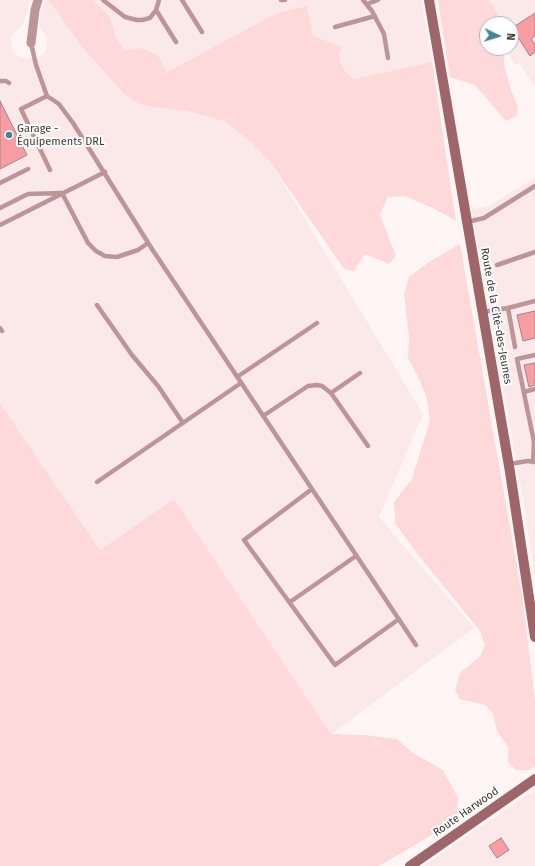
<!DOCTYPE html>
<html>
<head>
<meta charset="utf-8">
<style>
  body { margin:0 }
  #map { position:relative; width:535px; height:866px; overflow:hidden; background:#fff5f5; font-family:"Fira Sans",sans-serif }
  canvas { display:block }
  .north { position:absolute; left:479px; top:16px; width:40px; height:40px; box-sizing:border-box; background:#fff; border:1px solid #b3afaf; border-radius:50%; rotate:94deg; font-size:11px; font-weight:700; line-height:16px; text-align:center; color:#403737 }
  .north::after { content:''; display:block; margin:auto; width:14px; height:18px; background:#438596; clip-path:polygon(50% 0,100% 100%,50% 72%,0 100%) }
</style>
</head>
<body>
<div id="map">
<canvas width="535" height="866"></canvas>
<div class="north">N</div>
</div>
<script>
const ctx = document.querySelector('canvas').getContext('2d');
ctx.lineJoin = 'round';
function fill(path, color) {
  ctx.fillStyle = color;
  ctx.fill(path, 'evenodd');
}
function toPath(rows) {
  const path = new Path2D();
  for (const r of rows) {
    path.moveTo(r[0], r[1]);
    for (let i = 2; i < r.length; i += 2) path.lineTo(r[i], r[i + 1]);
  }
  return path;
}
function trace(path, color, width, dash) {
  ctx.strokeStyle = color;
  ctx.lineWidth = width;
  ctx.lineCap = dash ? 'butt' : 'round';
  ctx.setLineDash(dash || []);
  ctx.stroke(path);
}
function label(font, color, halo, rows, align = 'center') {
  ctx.font = font + ' "Fira Sans",sans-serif';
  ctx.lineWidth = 4;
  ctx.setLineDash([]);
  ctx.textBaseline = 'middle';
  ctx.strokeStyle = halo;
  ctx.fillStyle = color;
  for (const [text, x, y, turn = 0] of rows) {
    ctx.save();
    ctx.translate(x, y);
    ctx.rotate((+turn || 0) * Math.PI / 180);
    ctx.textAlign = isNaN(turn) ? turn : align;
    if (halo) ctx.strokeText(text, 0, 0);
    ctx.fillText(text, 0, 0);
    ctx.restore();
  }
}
fill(toPath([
  [0,0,31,0,23,25,15,31,11,38,12,48,16,55,27,59,37,57,44,54,47,47,47,40,45,34,40,27,39,21,45,0,48,0,84,49,123,93,137,103,152,107,187,111,224,121,253,144,271,163,423,414,379,517,474,628,331,734,174,499,100,550,0,403],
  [93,0,421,0,432,62,353,79,344,71,339,63,339,55,342,47,313,37,307,6,277,13,167,72,125,51,116,38,110,16],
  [489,0,535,0,535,87,519,63,515,65,505,48,511,48,511,24,504,24],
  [535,178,535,578,525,511,471,205,475,209,487,207],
  [535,790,535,866,424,866,457,843]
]), '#fbe8e8');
fill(toPath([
  [48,0,93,0,110,16,116,38,125,51,142,48,158,56,167,72,277,13,307,6,313,36,342,47,339,55,340,63,345,71,353,79,432,62,456,221,433,208,405,196,388,197,380,214,396,256,389,264,365,254,354,271,344,269,271,163,253,144,224,121,187,111,152,107,137,103,123,93,84,49],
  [438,0,489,0,504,24,487,24,487,48,504,48,504,64,511,90,518,107,517,116,506,121,475,85,450,77],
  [460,244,522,595,535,700,535,767,529,770,516,770,508,762,508,747,497,731,493,713,485,705,460,699,455,690,460,673,480,656,485,645,480,631,416,552,395,523,394,502,412,479,430,420,427,399,419,379,408,358,409,338,404,294,409,277,429,262],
  [0,403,100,550,174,499,331,734,364,735,397,739,413,753,443,770,458,798,457,820,379,866,0,866]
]), '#fdd9d9');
const building = toPath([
  [535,13,535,36,531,39,535,44,535,52,530,56,512,28,535,13],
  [0,101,27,155,0,169,0,101],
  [535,311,535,338,523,341,517,315,535,311],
  [535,363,535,385,529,387,524,365,535,363],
  [501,838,509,850,497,858,489,846,501,838]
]);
fill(building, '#f89ea2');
trace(building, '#9b8787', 1);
trace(toPath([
  [103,0,125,17,137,20,142,20,150,18,156,10,159,0],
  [182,0,202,32],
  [281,0,285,0],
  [363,0,372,11,384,34,388,58],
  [367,4,378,0],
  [156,10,176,42],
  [335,27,375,16],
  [31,43,36,65,47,96,21,109,50,170],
  [0,81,6,81,9,83],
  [47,96,59,104,73,123,152,249,416,645],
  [0,183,28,169],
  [0,208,28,194,62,193,88,243,96,251,105,256,117,257,138,250,148,243],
  [467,222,484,218,535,186],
  [0,225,105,172],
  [497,265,535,252],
  [97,305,132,355,158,386,183,423],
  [508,308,535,301],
  [483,312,508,308,515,347],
  [0,328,2,331],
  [237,377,317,323],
  [524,392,535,389],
  [331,393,368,446],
  [263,416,308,386,317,385,322,386,331,393,360,373],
  [533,462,534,442,517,359,535,355],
  [509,464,528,461,535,462],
  [97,482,241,383],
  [312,489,244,540,335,665,399,619],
  [290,602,356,556]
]), '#be9596', 4.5);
trace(toPath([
  [31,43,35,10,38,0]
]), '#be9596', 9);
trace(toPath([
  [429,0,510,472,535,637],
  [410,866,535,779]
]), '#9e6668', 10);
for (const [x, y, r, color] of [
  [9,135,4,"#438596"]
]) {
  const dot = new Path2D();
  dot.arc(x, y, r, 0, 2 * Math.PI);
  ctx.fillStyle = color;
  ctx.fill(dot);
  trace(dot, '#fff', 1.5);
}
label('11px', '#403737', '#fff', [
  ["Garage -",17,129],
  ["Équipements DRL",17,142]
], 'left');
label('11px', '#403737', '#fff', [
  ["Route de la Cité-des-Jeunes",496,316,80],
  ["Route Harwood",466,812,-35]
]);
</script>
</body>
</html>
